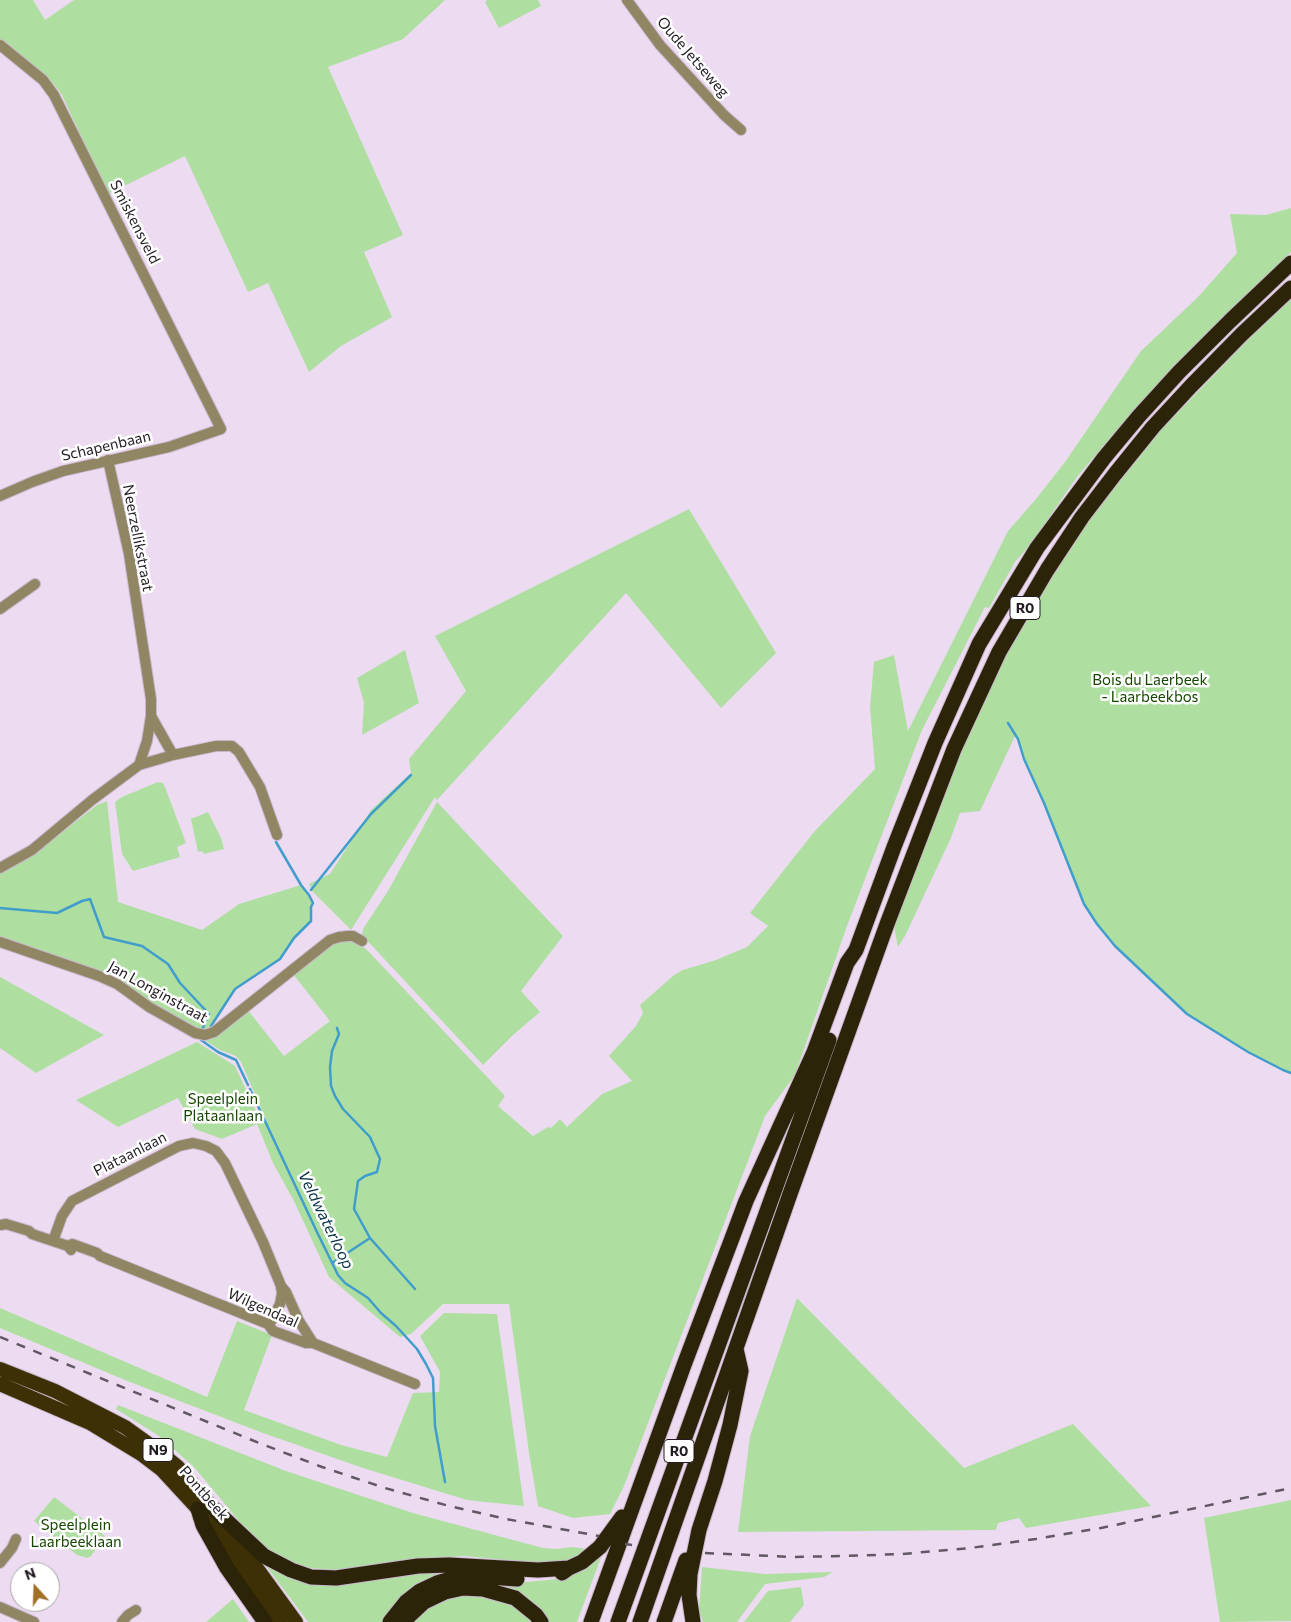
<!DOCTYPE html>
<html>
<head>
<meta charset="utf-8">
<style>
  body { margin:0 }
  #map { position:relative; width:1291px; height:1622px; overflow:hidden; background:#eddbf2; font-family:Commissioner,sans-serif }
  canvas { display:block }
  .north { position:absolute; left:10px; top:1562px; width:50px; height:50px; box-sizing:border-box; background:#fff; border:1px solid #a7a4a7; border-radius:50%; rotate:340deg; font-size:14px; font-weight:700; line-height:20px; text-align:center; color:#221b23 }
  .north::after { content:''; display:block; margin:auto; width:18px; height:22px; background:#a26f26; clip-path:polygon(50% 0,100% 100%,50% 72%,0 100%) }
</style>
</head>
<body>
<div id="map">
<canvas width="1291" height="1622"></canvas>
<div class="north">N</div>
</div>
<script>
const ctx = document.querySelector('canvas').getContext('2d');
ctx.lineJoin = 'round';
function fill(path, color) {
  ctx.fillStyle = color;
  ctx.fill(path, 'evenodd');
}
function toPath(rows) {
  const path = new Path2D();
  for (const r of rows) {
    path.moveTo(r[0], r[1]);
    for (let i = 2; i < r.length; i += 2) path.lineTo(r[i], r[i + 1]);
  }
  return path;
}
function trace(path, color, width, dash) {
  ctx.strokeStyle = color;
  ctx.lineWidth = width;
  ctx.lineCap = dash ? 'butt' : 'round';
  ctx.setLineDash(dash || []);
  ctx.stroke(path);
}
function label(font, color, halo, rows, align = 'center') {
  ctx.font = font + ' Commissioner,sans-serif';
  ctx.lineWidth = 5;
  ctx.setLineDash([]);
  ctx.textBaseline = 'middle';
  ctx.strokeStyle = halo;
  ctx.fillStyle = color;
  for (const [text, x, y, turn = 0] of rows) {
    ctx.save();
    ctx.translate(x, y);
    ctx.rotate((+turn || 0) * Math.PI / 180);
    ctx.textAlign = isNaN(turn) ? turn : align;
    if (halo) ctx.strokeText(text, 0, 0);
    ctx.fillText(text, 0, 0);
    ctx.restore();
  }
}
fill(toPath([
  [0,0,33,0,45,20,74,0,445,0,403,39,328,67,403,235,364,252,392,317,341,346,309,372,268,283,248,292,185,156,108,194,62,95,54,84,0,41],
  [487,0,538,0,541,6,499,28,485,2],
  [1291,208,1291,252,1173,367,1125,420,1077,477,1030,545,1015,562,989,608,985,607,922,730,847,926,795,1075,765,1116,624,1486,610,1514,573,1518,538,1506,529,1453,509,1304,443,1304,411,1334,400,1337,329,1277,294,1201,273,1163,257,1124,222,1139,195,1129,178,1098,118,1127,76,1100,197,1042,235,1066,261,1122,267,1122,241,1062,236,1056,220,1050,206,1041,247,1009,284,1056,330,1021,293,974,326,947,345,939,359,943,369,952,505,1096,498,1106,533,1136,548,1127,551,1128,560,1119,567,1127,602,1094,632,1081,609,1056,636,1026,643,1013,640,1005,674,975,683,970,716,960,747,947,768,926,750,913,814,832,875,769,870,707,874,662,894,655,908,731,1008,531,1036,499,1065,462,1141,351,1198,297,1237,253,1230,214,1266,215],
  [1291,299,1291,1073,1283,1070,1248,1052,1187,1014,1115,946,1097,924,1084,904,1044,803,1024,759,1016,734,980,811,960,813,950,840,905,936,898,947,894,926,961,752,1006,655,1054,574,1088,522,1159,432,1248,340],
  [689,509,776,653,721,708,626,593,437,800,435,797,351,930,312,891,309,884,330,874,371,810,411,773,409,759,466,691,435,636],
  [405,650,419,703,362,735,364,703,357,678],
  [158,782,163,783,165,787,186,843,177,847,180,857,133,871,122,854,115,802,122,797],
  [107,801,118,902,202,930,239,904,301,885,309,895,313,903,311,907,311,921,294,938,280,959,235,989,218,1014,207,1032,202,1033,59,959,0,937,0,873,32,856,97,805],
  [437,802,563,936,521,991,540,1012,513,1035,483,1065,362,935,363,929,388,891],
  [208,812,221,838,224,849,204,854,202,851,198,852,191,819],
  [0,977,104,1035,36,1073,0,1048],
  [797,1298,964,1468,1073,1424,1151,1506,1026,1528,1019,1518,998,1523,996,1530,738,1532,750,1436],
  [0,1308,207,1397,237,1321,272,1335,244,1410,341,1445,387,1457,413,1393,439,1392,440,1372,420,1336,444,1313,497,1314,524,1506,467,1500,363,1468,263,1433,130,1382,0,1328],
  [118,1405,286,1471,413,1513,543,1548,556,1549,572,1547,586,1549,573,1561,545,1564,465,1556,412,1560,337,1570,309,1568,284,1560,266,1549,255,1540,194,1467,159,1436,116,1409],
  [54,1497,105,1536,91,1556,87,1558,77,1555,34,1521],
  [1291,1500,1291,1621,1220,1622,1204,1518],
  [603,1552,577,1622,545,1622,528,1605,517,1596,493,1587,476,1585,460,1586,442,1590,427,1596,414,1606,399,1622,394,1622,405,1608,422,1594,448,1582,474,1579,528,1582,556,1579,579,1571],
  [261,1559,296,1577,468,1571,384,1622,308,1622],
  [702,1567,765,1574,833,1572,824,1577,765,1584,737,1622,703,1622,699,1611],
  [801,1587,804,1605,790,1622,744,1622,768,1591],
  [465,1593,512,1603,534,1622,410,1622,436,1601],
  [233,1599,249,1622,206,1622]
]), '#aedfa0');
trace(toPath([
  [1008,723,1018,739,1024,759,1044,803,1084,904,1097,924,1115,946,1187,1014,1248,1052,1283,1070,1291,1073],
  [311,890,371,814,411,775],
  [0,908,57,913,82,901,90,899,104,937,142,946,168,964,180,983,209,1014,202,1030],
  [211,1026,235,989,280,959,294,938,311,921,311,907,313,903,309,895,301,885,276,842],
  [201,1038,201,1040,218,1052,236,1060,248,1085],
  [250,1089,316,1230,338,1275,345,1283,368,1298,381,1313,396,1326,417,1349,426,1364,433,1378,435,1426,445,1482],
  [370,1238,415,1289],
  [332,1263,370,1238,354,1209,358,1181,365,1176,377,1172,380,1159,370,1137,343,1109,335,1096,331,1086,330,1067,332,1051,339,1034,337,1028]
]), '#419dcb', 2.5);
const minor = toPath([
  [627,0,660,45,724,115,741,130],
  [0,45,43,80,54,95,221,429,169,447,63,471,32,482,0,496],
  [108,460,129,554,151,699,151,716,147,741,139,765],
  [0,609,35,584],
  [151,716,173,755],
  [0,868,32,850,92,800,139,765,173,755,216,746,232,746,239,752,260,787,277,835],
  [0,942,99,976,117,984,149,1007,195,1033,205,1035,214,1032,330,940,339,937,348,936,353,936,362,941],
  [1,1225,6,1224,29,1231,32,1234,68,1246,71,1250],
  [53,1241,62,1216,72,1201,179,1146,193,1143,206,1146,216,1151,225,1163,263,1242,281,1286,286,1292,299,1321,313,1343],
  [68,1246,72,1244,97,1253,100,1256,268,1324,273,1331,306,1343,313,1343,415,1384],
  [268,1324,272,1320,280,1304,282,1293,281,1287],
  [0,1563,12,1548,16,1539],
  [0,1607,34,1622],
  [122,1622,128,1615,136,1610]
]);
const trunk = toPath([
  [0,1369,55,1391,125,1427,157,1450,178,1467,214,1509,296,1622],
  [0,1384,90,1423,141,1454,162,1470,198,1509,233,1554,280,1622]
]);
const motorway = toPath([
  [198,1509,203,1525,227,1568,265,1622],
  [214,1509,264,1556,291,1570,311,1577,336,1578,418,1566,449,1565,538,1570,569,1568],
  [562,1573,569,1568,582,1562,600,1547,622,1517],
  [390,1622,406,1602,420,1591,437,1583,454,1578,475,1576,517,1579],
  [404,1622,409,1616,424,1602,445,1592,463,1588,483,1589,515,1598,536,1615,541,1622],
  [591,1622,684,1365,734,1233,746,1201,814,1052,847,963,856,950,894,847,935,743,979,644,1037,548,1104,458,1139,416,1179,372,1230,321,1291,263],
  [618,1622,829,1040],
  [640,1622,790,1194,887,924,954,749,999,652,1047,570,1082,517,1115,474,1153,427,1191,386,1242,334,1291,288],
  [664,1622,686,1560],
  [693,1622,689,1595,690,1574,699,1530,715,1481,730,1425,741,1371,736,1349]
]);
trace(minor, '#c8b8cd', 12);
trace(trunk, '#c8b8cd', 16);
trace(motorway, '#c8b8cd', 17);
trace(minor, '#918664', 10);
trace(trunk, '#3c3004', 14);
trace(motorway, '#2c2408', 15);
trace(toPath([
  [0,1337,259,1443,322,1467,385,1488,449,1506,506,1519,599,1536],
  [625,1544,632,1545],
  [705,1553,794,1557,844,1556,902,1554,970,1548,1036,1539,1101,1528,1291,1488]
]), '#625764', 2.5, [9, 9]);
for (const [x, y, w] of [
  [1025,608,30],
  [158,1450,30],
  [679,1451,30]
]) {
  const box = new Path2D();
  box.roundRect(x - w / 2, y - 11.5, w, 23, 4);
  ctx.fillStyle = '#fff';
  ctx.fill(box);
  trace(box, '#221b23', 1);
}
label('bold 14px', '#221b23', null, [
  ["R0",1025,608],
  ["N9",158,1450],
  ["R0",679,1451]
]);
label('15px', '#221b23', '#fff', [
  ["Oude Jetseweg",693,57,49],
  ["Smiskensveld",135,222,63],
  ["Schapenbaan",106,446,-13],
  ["Neerzellikstraat",138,538,79],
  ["Jan Longinstraat",158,992,29],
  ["Plataanlaan",130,1154,-27],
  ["Wilgendaal",263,1308,24],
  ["Pontbeek",204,1493,49]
]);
label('15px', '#154700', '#fff', [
  ["Bois du Laerbeek",1150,680],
  ["- Laarbeekbos",1150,697],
  ["Speelplein",223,1099],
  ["Plataanlaan",223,1116],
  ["Speelplein",76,1525],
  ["Laarbeeklaan",76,1542]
]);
label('italic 16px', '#0b3448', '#fff', [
  ["Veldwaterloop",326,1220,64]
]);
</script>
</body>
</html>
